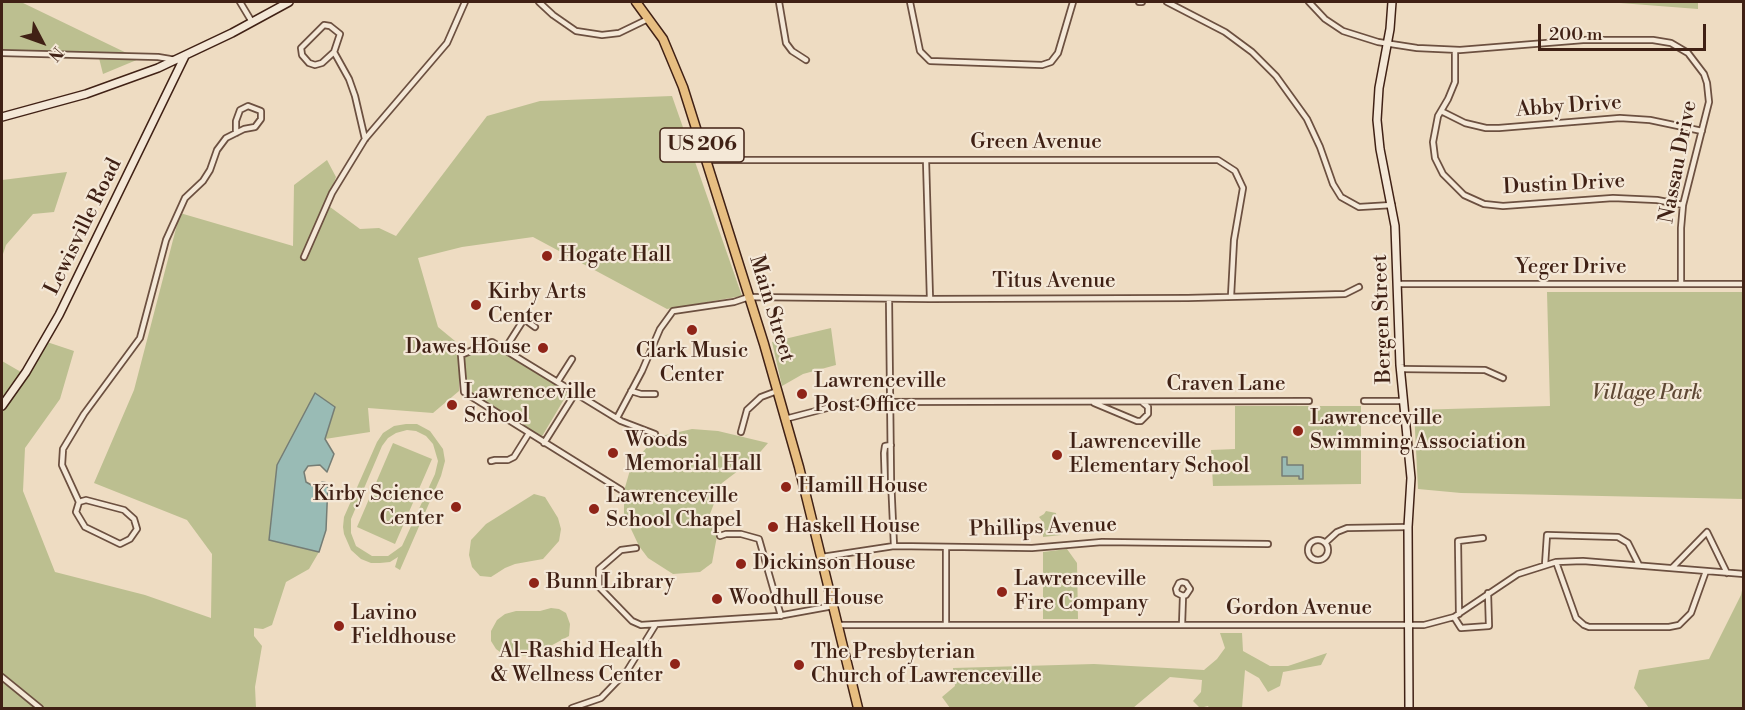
<!DOCTYPE html>
<html>
<head>
<meta charset="utf-8">
<style>
  body { margin:0 }
  #map { position:relative; width:1745px; height:710px; overflow:hidden; background:#eedcc2; font-family:"Libre Bodoni",serif }
  canvas { display:block }
  .frame { position:absolute; inset:0; border:3px solid #402115; pointer-events:none }
  .north { position:absolute; left:12px; top:12px; width:60px; height:60px; -webkit-text-stroke:4px #f4e8d7; paint-order:stroke; rotate:131deg; font-size:16px; font-weight:700; line-height:24px; text-align:center; color:#402115 }
  .north::after { content:''; display:block; margin:auto; width:21px; height:27px; background:#402115; clip-path:polygon(50% 0,100% 100%,50% 72%,0 100%) }
  .scale { position:absolute; left:1538px; top:24px; width:168px; height:27px; box-sizing:border-box; border:3px solid #402115; border-top:0; padding-left:8px; font-size:18px; line-height:21px; white-space:nowrap; color:#402115; -webkit-text-stroke:4px #f4e8d7; paint-order:stroke }
</style>
</head>
<body>
<div id="map">
<canvas width="1745" height="710"></canvas>
<div class="frame"></div>
<div class="north">N</div>
<div class="scale">200 m</div>
</div>
<script>
const ctx = document.querySelector('canvas').getContext('2d');
ctx.lineJoin = 'round';
function fill(path, color) {
  ctx.fillStyle = color;
  ctx.fill(path, 'evenodd');
}
function toPath(rows) {
  const path = new Path2D();
  for (const r of rows) {
    if (r.length === 3) {
      path.moveTo(r[0] + r[2], r[1]);
      path.arc(r[0], r[1], r[2], 0, 2 * Math.PI);
      continue;
    }
    path.moveTo(r[0], r[1]);
    for (let i = 2; i < r.length; i += 2) path.lineTo(r[i], r[i + 1]);
  }
  return path;
}
function trace(path, color, width, dash) {
  ctx.strokeStyle = color;
  ctx.lineWidth = width;
  ctx.lineCap = dash ? 'butt' : 'round';
  ctx.setLineDash(dash || []);
  ctx.stroke(path);
}
function label(font, color, halo, rows, align = 'center') {
  ctx.font = font + ' "Libre Bodoni",serif';
  ctx.lineWidth = 4.5;
  ctx.setLineDash([]);
  ctx.textBaseline = 'middle';
  ctx.strokeStyle = halo;
  ctx.fillStyle = color;
  for (const [text, x, y, turn = 0] of rows) {
    ctx.save();
    ctx.translate(x, y);
    ctx.rotate((+turn || 0) * Math.PI / 180);
    ctx.textAlign = isNaN(turn) ? turn : align;
    if (halo) ctx.strokeText(text, 0, 0);
    ctx.fillText(text, 0, 0);
    ctx.restore();
  }
}
fill(toPath([
  [2,2,21,2,139,59,103,74,98,54,2,52],
  [1465,2,1698,2,1698,9,1607,2],
  [672,96,742,296,667,309,533,237,462,247,418,258,438,327,455,341,461,355,459,363,459,391,433,413,368,408,370,432,325,439,335,407,315,393,270,540,319,552,309,569,286,582,272,625,263,629,254,628,254,636,262,646,255,687,256,708,2,708,2,406,47,342,74,351,60,399,25,448,23,491,55,572,145,595,211,618,212,554,187,520,94,483,134,390,180,213,293,246,294,185,327,160,336,177,326,204,360,229,379,228,396,236,487,116,540,101],
  [67,172,54,212,33,214,6,245,2,257,2,180],
  [1547,292,1743,292,1743,499,1461,493,1418,489,1414,410,1550,406],
  [831,328,836,365,803,374,782,386,772,342],
  [492,344,569,391,541,438,466,390,463,357],
  [2,361,21,372,2,399],
  [1235,406,1361,406,1361,484,1213,486,1211,450,1235,449],
  [406,424,417,424,430,431,443,449,445,461,441,476,400,570,395,567,398,557,390,562,380,563,371,563,361,559,351,550,344,534,343,527,344,517,377,442,383,433,394,426],
  [407,430,416,431,426,436,433,444,438,461,435,474,402,546,388,556,372,556,356,546,351,533,351,519,382,446,388,438,396,433],
  [692,429,718,431,768,443,755,458,722,483,708,519,717,536,712,563,700,572,673,574,648,558,639,546,624,514,624,491,632,463,657,437],
  [393,443,432,459,395,544,357,527],
  [534,494,545,497,558,518,561,529,559,541,543,559,515,564,505,568,491,577,480,576,472,567,469,555,471,540,486,524],
  [1046,511,1056,513,1058,530,1060,530,1061,535,1043,537,1043,522,1039,517,1044,514],
  [1067,549,1077,563,1078,619,1043,619,1043,552],
  [1743,585,1743,708,1649,708,1634,688,1639,670,1709,659,1741,595],
  [551,608,559,609,566,613,570,624,569,636,532,656,504,655,496,649,491,641,491,631,497,620,505,614,516,611,540,611],
  [1220,633,1242,633,1243,651,1270,666,1288,666,1327,653,1321,665,1283,672,1280,686,1268,692,1259,678,1245,670,1242,708,1209,708,1208,706,1200,708,1193,701,1201,692,1202,680,1170,677,1133,708,950,708,942,697,955,686,953,668,1094,664,1204,670,1217,659,1225,648]
]), '#bcbf90');
const water = toPath([
  [315,393,335,407,325,439,334,454,327,472,320,465,308,466,304,472,306,482,315,487,322,482,328,483,326,530,319,552,269,540,277,465,315,393],
  [1282,457,1287,457,1287,465,1303,465,1303,479,1299,479,1299,476,1282,476,1282,457]
]);
fill(water, '#99bbb5');
trace(water, '#757d75', 1.5);
const street = toPath([
  [240,2,252,22],
  [539,2,553,15,576,31,602,35,619,33,648,19],
  [779,2,786,43,792,51,806,60],
  [910,2,920,51,930,61,1042,65,1051,62,1058,53,1073,2],
  [1139,2,1142,2],
  [1167,2,1225,32,1252,52,1276,76,1307,119,1320,147,1333,184,1341,197,1359,207,1392,205],
  [1309,2,1325,19,1343,31,1378,42,1417,48,1460,50,1583,40,1653,40,1671,43,1688,53,1704,74,1707,83,1709,102,1683,205,1681,228,1681,284],
  [1455,50,1455,82,1448,99,1438,116,1433,142,1435,158,1443,174,1464,195,1484,204,1503,206,1613,198,1657,200,1683,205],
  [334,52,322,63,315,65,309,63,302,55,301,48,324,25,330,26,340,34,334,52,349,79,355,96,365,139],
  [2,53,158,57,176,60],
  [1441,111,1465,123,1486,128,1499,128,1620,118,1650,120,1702,131],
  [706,160,1218,160,1235,171,1243,188,1234,240,1231,296],
  [926,160,930,299],
  [304,257,332,193,365,139,447,43,465,2],
  [1399,284,1744,284],
  [889,299,891,479,894,546],
  [505,349,524,319,535,327],
  [1401,369,1485,370,1503,378],
  [558,381,572,359],
  [631,391,641,394,655,394],
  [1364,401,1403,401],
  [1094,403,1137,421,1141,421,1148,414,1148,407,1142,402],
  [617,418,642,371,660,329,673,311,734,302,749,297,930,299,1188,298,1345,294,1359,287],
  [785,419,835,406,868,402,1309,401],
  [741,432,747,410,761,397,777,391],
  [544,443,576,392],
  [891,445,885,446,884,453,885,486,891,488],
  [491,461,495,460,508,460,514,457,529,433],
  [621,490,464,392,461,355,492,342,621,421,655,434],
  [79,502,86,500,124,510,134,519,137,529,130,539,120,544,85,527,76,512,79,502,62,465,63,449,84,414,140,338,166,240,185,198,203,181,210,170,217,150,226,138,244,129,255,127,261,119,261,111,248,106,240,110,236,121,236,133],
  [720,536,726,534,741,534,759,539,781,616],
  [1318,550,10],
  [1325,543,1337,532,1347,528,1408,527],
  [946,547,946,625],
  [636,548,621,550,599,569,599,587,632,621,641,625,656,624],
  [822,557,894,546,1032,548,1102,542,1268,544],
  [1556,562,1576,618,1584,625,1589,627,1669,627,1679,625,1691,613,1706,571],
  [1545,565,1547,535,1618,537,1628,543,1639,565],
  [1672,568,1707,532,1727,573],
  [1459,614,1458,541,1483,538],
  [1454,617,1461,628,1489,626,1488,593],
  [837,625,1424,625,1454,617,1518,574,1556,562,1583,561,1744,574],
  [1182,625,1183,596,1186,595,1190,589,1186,583,1182,582,1179,583,1176,589,1177,593,1183,596],
  [2,677,40,708],
  [572,708,601,698,627,671,656,624,778,616,833,606]
]);
const secondary = toPath([
  [1392,2,1390,29,1379,88,1377,120,1380,149,1395,226,1400,365,1411,478,1408,527,1409,708],
  [2,117,86,94,158,68,232,33,289,2],
  [2,406,26,372,59,315,185,56]
]);
const highway = toPath([
  [636,2,663,39,683,87,764,344,799,467,858,708]
]);
trace(street, '#6c5040', 8);
trace(secondary, '#402115', 10);
trace(highway, '#402115', 11);
trace(street, '#f4e8d7', 4.5);
trace(secondary, '#f4e8d7', 7);
trace(highway, '#e7be81', 8);
for (const [x, y, r, color] of [
  [547,256,6,"#8f2418"],
  [476,305,6,"#8f2418"],
  [692,330,6,"#8f2418"],
  [543,348,6,"#8f2418"],
  [802,394,6,"#8f2418"],
  [452,405,6,"#8f2418"],
  [1298,431,6,"#8f2418"],
  [613,453,6,"#8f2418"],
  [1057,455,6,"#8f2418"],
  [786,487,6,"#8f2418"],
  [456,507,6,"#8f2418"],
  [594,509,6,"#8f2418"],
  [773,527,6,"#8f2418"],
  [741,564,6,"#8f2418"],
  [534,583,6,"#8f2418"],
  [1002,592,6,"#8f2418"],
  [717,599,6,"#8f2418"],
  [339,626,6,"#8f2418"],
  [675,664,6,"#8f2418"],
  [799,665,6,"#8f2418"]
]) {
  const dot = new Path2D();
  dot.arc(x, y, r, 0, 2 * Math.PI);
  ctx.fillStyle = color;
  ctx.fill(dot);
  trace(dot, '#f4e8d7', 2);
}
for (const [x, y, w] of [
  [702,145,84]
]) {
  const box = new Path2D();
  box.roundRect(x - w / 2, y - 17, w, 34, 4.5);
  ctx.fillStyle = '#f4e8d7';
  ctx.fill(box);
  trace(box, '#402115', 1.5);
}
label('bold 20px', '#402115', null, [
  ["US 206",702,145]
]);
label('21px', '#402115', '#f4e8d7', [
  ["Abby Drive",1569,107,-4],
  ["Green Avenue",1036,143],
  ["Nassau Drive",1679,162,-79],
  ["Dustin Drive",1564,185,-3],
  ["Lewisville Road",84,227,-64],
  ["Yeger Drive",1571,268],
  ["Titus Avenue",1054,282],
  ["Main Street",771,309,73],
  ["Bergen Street",1383,319,-92],
  ["Craven Lane",1226,385],
  ["Phillips Avenue",1043,528,-2],
  ["Gordon Avenue",1299,609]
]);
label('21px', '#402115', '#f4e8d7', [
  ["Hogate Hall",559,256],
  ["Kirby Arts",488,293],
  ["Center",488,317],
  ["Dawes House",531,348,"right"],
  ["Clark Music",692,352,"center"],
  ["Center",692,376,"center"],
  ["Lawrenceville",814,382],
  ["Post Office",814,406],
  ["Lawrenceville",464,393],
  ["School",464,417],
  ["Lawrenceville",1310,419],
  ["Swimming Association",1310,443],
  ["Woods",625,441],
  ["Memorial Hall",625,465],
  ["Lawrenceville",1069,443],
  ["Elementary School",1069,467],
  ["Hamill House",798,487],
  ["Kirby Science",444,495,"right"],
  ["Center",444,519,"right"],
  ["Lawrenceville",606,497],
  ["School Chapel",606,521],
  ["Haskell House",785,527],
  ["Dickinson House",753,564],
  ["Lawrenceville",1014,580],
  ["Fire Company",1014,604],
  ["Bunn Library",546,583],
  ["Woodhull House",729,599],
  ["Lavino",351,614],
  ["Fieldhouse",351,638],
  ["Al-Rashid Health",663,652,"right"],
  ["& Wellness Center",663,676,"right"],
  ["The Presbyterian",811,653],
  ["Church of Lawrenceville",811,677]
], 'left');
label('italic 21px', '#5f4834', '#f4e8d7', [
  ["Village Park",1647,394]
]);
</script>
</body>
</html>
